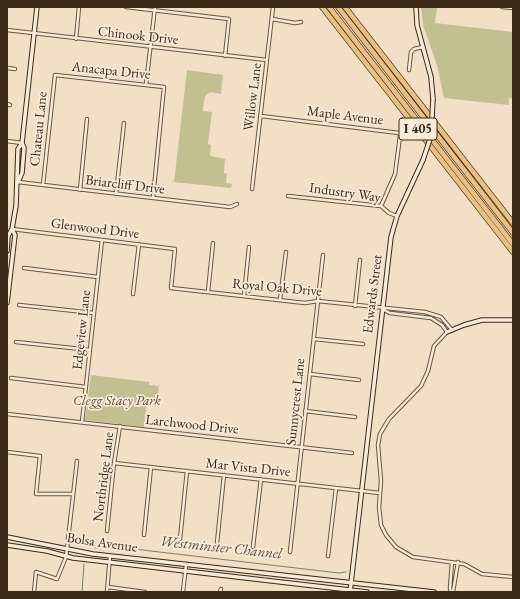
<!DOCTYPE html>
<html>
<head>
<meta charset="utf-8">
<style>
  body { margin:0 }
  #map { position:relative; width:520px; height:599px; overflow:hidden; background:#f2dfc5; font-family:"EB Garamond",serif }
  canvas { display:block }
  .frame { position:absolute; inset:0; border:8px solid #3b2817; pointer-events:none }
</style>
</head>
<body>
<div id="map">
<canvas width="520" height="599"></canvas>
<div class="frame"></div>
</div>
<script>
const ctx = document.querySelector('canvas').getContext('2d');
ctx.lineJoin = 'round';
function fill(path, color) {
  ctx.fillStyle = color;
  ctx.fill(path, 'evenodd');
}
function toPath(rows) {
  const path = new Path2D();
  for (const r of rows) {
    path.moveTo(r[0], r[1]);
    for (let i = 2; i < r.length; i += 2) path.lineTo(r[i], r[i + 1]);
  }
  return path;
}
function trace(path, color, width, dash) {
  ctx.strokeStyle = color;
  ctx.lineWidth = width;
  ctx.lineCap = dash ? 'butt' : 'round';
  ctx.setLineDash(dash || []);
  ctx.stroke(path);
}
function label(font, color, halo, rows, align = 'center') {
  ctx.font = font + ' "EB Garamond",serif';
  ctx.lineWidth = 3.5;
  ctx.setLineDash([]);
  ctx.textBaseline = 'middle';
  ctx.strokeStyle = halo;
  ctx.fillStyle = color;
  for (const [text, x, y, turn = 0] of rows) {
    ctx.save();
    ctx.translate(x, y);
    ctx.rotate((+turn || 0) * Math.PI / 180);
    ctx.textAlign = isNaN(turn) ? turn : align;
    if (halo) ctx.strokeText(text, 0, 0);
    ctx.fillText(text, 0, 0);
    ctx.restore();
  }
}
fill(toPath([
  [421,7,437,7,435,23,513,32,513,99,509,98,509,105,444,98,437,65,423,25],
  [187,70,223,75,221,94,210,92,205,96,203,108,203,111,212,112,208,144,211,145,210,156,225,159,224,173,227,174,226,183,232,184,231,188,174,182],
  [91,375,149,382,149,385,159,386,157,403,147,402,144,427,85,420]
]), '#c2c090');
trace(toPath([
  [95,548,108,546,339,573,346,572],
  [82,592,84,564]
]), '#758176', 1);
const street = toPath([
  [126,7,229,19,225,56],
  [502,7,513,8],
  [272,19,295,23,301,22],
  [7,30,267,60],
  [76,39,79,7],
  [7,68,15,69],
  [409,70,411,52,414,49,423,47],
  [146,85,155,7],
  [7,104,10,105],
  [261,116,399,133,400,136,395,174,381,206],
  [7,141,22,143],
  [18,182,230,207,237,204],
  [43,185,55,75,164,87,153,198],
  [252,189,273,7],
  [80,190,87,119],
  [116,194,124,123],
  [288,196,381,206,389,213,397,216],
  [12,229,175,249,171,288,305,303,318,301,425,312,441,317,452,330],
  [24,268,98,277],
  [208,292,213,243],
  [133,294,139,244],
  [244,296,249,247],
  [280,300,286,252],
  [19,305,94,313],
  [355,306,360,260],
  [382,309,390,313,431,318,442,325,447,332,434,346,428,371,421,386,389,419,380,434,378,445,381,481,379,507,381,525,386,535,396,547,413,557,464,564,482,574,513,577],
  [314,339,363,344],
  [16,342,90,350],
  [310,374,359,380],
  [11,378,86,387],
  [305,411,355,417],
  [7,414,352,453],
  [82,422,102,240],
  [7,452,40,456,36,494,73,494],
  [114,463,380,493],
  [107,531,114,463,120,426],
  [144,535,151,467],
  [180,539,187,471],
  [217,543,224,475],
  [253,547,261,479],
  [290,552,323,255],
  [328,556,336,488],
  [108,587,145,592],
  [34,592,36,572,57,579,66,557,77,461],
  [107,592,110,556],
  [183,592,186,565],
  [220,592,221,589],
  [451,592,450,588,452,562],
  [453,592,458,562]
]);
const secondary = toPath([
  [416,7,417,25,431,77,433,99],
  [18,182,22,173,24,148,22,143,37,7],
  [7,251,8,236,12,229,16,206,18,149,22,143],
  [7,303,15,235,12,229],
  [447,332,464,325,482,320,513,320],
  [7,537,93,554,434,592],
  [7,545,47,551,73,558,367,592],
  [350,592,391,237,397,216,423,160]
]);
const highway = toPath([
  [322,7,513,252],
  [329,7,513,244],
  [338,7,513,233],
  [345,7,513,223]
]);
trace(street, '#695642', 4.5);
trace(secondary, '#3b2817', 5.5);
trace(highway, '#3b2817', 6);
trace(street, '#f7ead9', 2.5);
trace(secondary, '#f7ead9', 3.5);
trace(highway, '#e9c082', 4.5);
const secondaryBridge = toPath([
  [423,160,431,136,433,99]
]);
trace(secondaryBridge, '#3b2817', 5.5, []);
trace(secondaryBridge, '#f7ead9', 3.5);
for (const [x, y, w] of [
  [418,129,38]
]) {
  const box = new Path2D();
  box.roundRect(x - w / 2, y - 11, w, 22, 3);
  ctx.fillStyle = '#f7ead9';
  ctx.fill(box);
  trace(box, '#3b2817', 1);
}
label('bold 13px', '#3b2817', null, [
  ["I 405",418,129]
]);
label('14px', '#3b2817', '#f7ead9', [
  ["Chinook Drive",138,36,6],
  ["Anacapa Drive",111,71,6],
  ["Willow Lane",253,97,-83],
  ["Maple Avenue",345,116,7],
  ["Chateau Lane",39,129,-84],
  ["Briarcliff Drive",125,185,7],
  ["Industry Way",345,193,8],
  ["Glenwood Drive",95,229,7],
  ["Royal Oak Drive",277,288,5],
  ["Edwards Street",373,294,-83],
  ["Edgeview Lane",82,330,-84],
  ["Sunnycrest Lane",296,402,-84],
  ["Larchwood Drive",192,425,6],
  ["Mar Vista Drive",248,468,6],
  ["Northridge Lane",104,477,-83],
  ["Bolsa Avenue",102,543,8]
]);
label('italic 14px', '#5d4e35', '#f7ead9', [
  ["Clegg Stacy Park",117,401]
]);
label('italic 15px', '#534d3e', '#f7ead9', [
  ["Westminster Channel",221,548,6]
]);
</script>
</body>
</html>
